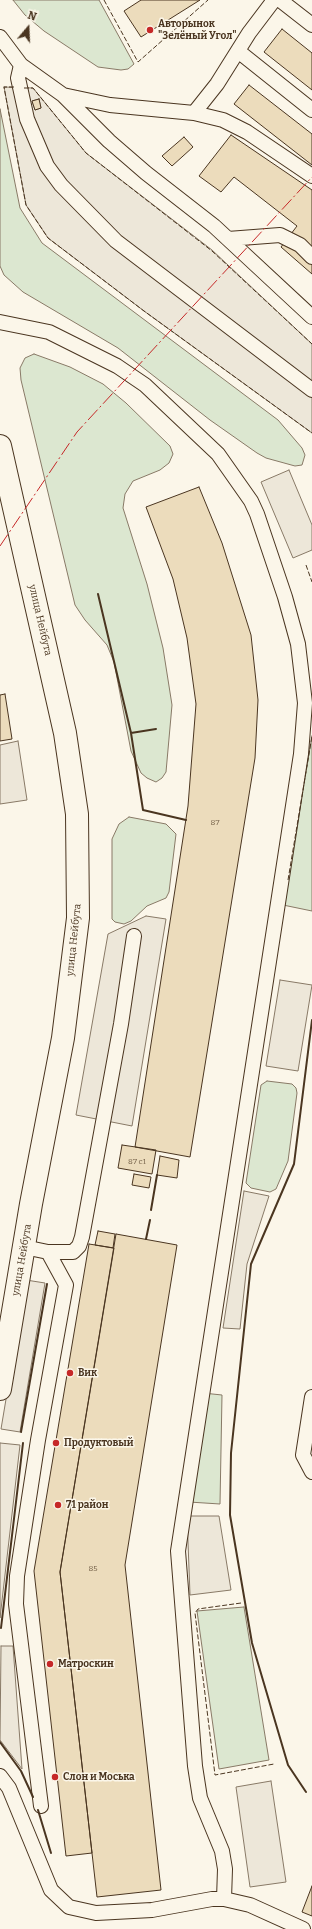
<!DOCTYPE html>
<html>
<head>
<meta charset="utf-8">
<style>
  body { margin:0 }
  #map { position:relative; width:312px; height:1929px; overflow:hidden; background:#fbf6e9; font-family:Bitter,serif }
  canvas { display:block }
  .north { position:absolute; left:8px; top:8px; width:40px; height:40px; -webkit-text-stroke:3px #fbf6e9; paint-order:stroke; rotate:19deg; font-size:11px; font-weight:700; line-height:16px; text-align:center; color:#4a3520 }
  .north::after { content:''; display:block; margin:auto; width:14px; height:18px; background:#4a3520; clip-path:polygon(50% 0,100% 100%,50% 72%,0 100%) }
</style>
</head>
<body>
<div id="map">
<canvas width="312" height="1929"></canvas>
<div class="north">N</div>
</div>
<script>
const ctx = document.querySelector('canvas').getContext('2d');
ctx.lineJoin = 'round';
function fill(path, color) {
  ctx.fillStyle = color;
  ctx.fill(path, 'evenodd');
}
function toPath(rows) {
  const path = new Path2D();
  for (const r of rows) {
    path.moveTo(r[0], r[1]);
    for (let i = 2; i < r.length; i += 2) path.lineTo(r[i], r[i + 1]);
  }
  return path;
}
function trace(path, color, width, dash) {
  ctx.strokeStyle = color;
  ctx.lineWidth = width;
  ctx.lineCap = dash ? 'butt' : 'round';
  ctx.setLineDash(dash || []);
  ctx.stroke(path);
}
function label(font, color, halo, rows, align = 'center') {
  ctx.font = font + ' Bitter,serif';
  ctx.lineWidth = 3;
  ctx.setLineDash([]);
  ctx.textBaseline = 'middle';
  ctx.strokeStyle = halo;
  ctx.fillStyle = color;
  for (const [text, x, y, turn = 0] of rows) {
    ctx.save();
    ctx.translate(x, y);
    ctx.rotate((+turn || 0) * Math.PI / 180);
    ctx.textAlign = isNaN(turn) ? turn : align;
    if (halo) ctx.strokeText(text, 0, 0);
    ctx.fillText(text, 0, 0);
    ctx.restore();
  }
}
const green = toPath([
  [13,0,99,0,134,64,128,69,121,70,98,67,44,31,25,15,13,0],
  [0,109,20,208,42,243,278,420,302,448,305,455,302,465,295,466,266,458,257,453,210,420,118,348,23,292,4,275,0,266,0,109],
  [34,354,70,367,103,384,126,403,170,446,173,454,169,463,160,470,133,481,125,494,123,508,147,584,163,648,172,705,166,772,162,778,156,782,147,778,141,773,131,751,114,662,107,645,85,620,75,605,21,380,20,368,25,358,34,354],
  [312,736,312,911,283,905,312,736],
  [129,817,166,824,176,834,169,892,166,898,147,906,131,921,124,924,115,922,112,919,112,839,119,824,129,817],
  [267,1081,292,1084,296,1088,297,1093,288,1161,276,1189,270,1192,251,1188,246,1183,261,1085,267,1081],
  [203,1393,222,1395,220,1504,189,1502,203,1393],
  [244,1607,269,1760,219,1769,197,1611,244,1607]
]);
fill(green, '#dce7d0');
trace(green, '#887966', 1);
const parking = toPath([
  [4,87,33,88,86,153,212,250,312,344,312,433,144,311,48,238,26,205,4,87],
  [39,99,41,108,35,110,32,101,39,99],
  [289,470,312,525,312,550,293,558,261,482,289,470],
  [18,741,27,800,0,804,0,745,18,741],
  [146,916,166,919,132,1126,76,1115,108,934,146,916],
  [280,980,312,985,298,1071,266,1066,280,980],
  [244,1191,269,1196,247,1264,240,1329,223,1328,244,1191],
  [26,1280,45,1283,20,1432,1,1429,26,1280],
  [0,1443,20,1445,0,1618,0,1443],
  [187,1516,219,1516,231,1590,190,1595,187,1516],
  [1,1646,13,1646,22,1769,0,1740,1,1646],
  [271,1781,286,1882,250,1887,236,1787,271,1781]
]);
fill(parking, '#ede7d9');
trace(parking, '#887966', 1);
const building = toPath([
  [141,0,200,0,141,37,124,11,141,0],
  [282,29,312,53,312,90,264,52,282,29],
  [249,85,312,134,312,165,234,104,249,85],
  [39,99,41,108,35,110,32,101,39,99],
  [231,135,312,190,312,274,281,247,297,226,234,177,221,192,199,176,231,135],
  [184,137,193,147,172,166,162,156,184,137],
  [199,487,222,543,251,635,258,700,255,758,190,1157,135,1147,188,806,196,704,187,638,173,579,146,507,199,487],
  [5,694,12,739,0,741,0,695,5,694],
  [122,1145,156,1150,152,1174,118,1168,122,1145],
  [160,1156,179,1160,177,1178,157,1175,160,1156],
  [134,1174,151,1177,149,1188,132,1185,134,1174],
  [98,1231,115,1234,113,1248,95,1245,98,1231],
  [116,1234,177,1245,125,1565,161,1890,97,1897,60,1572,116,1234],
  [89,1244,114,1248,60,1572,92,1853,66,1856,34,1571,89,1244],
  [312,1886,312,1916,302,1912,312,1886]
]);
fill(building, '#ecdcbc');
trace(building, '#4a3520', 1);
const lane = toPath([
  [280,0,312,25],
  [0,37,21,65,63,95,109,141,146,173,214,226,312,317],
  [238,51,312,110],
  [21,65,18,78,27,119,47,166,61,185,116,241,312,390],
  [63,95,110,105,194,113,223,120,247,132,312,176],
  [194,113,217,84,249,33,274,0],
  [228,239,280,235,300,245,312,257],
  [0,322,49,332,117,366,145,385,218,454,251,501,257,514,285,597,298,644,305,703,301,754,178,1551,195,1766,200,1798,222,1851,225,1869,224,1899],
  [24,1247,48,1252,66,1285,38,1440,17,1576,16,1604,41,1806],
  [48,1252,73,1252,79,1246,82,1237,121,1024,134,936],
  [312,1397,303,1455,312,1472],
  [0,1776,9,1788,51,1890,69,1907,96,1913,152,1910,212,1899,224,1899,250,1905,303,1929]
]);
const primary = toPath([
  [0,446,65,733,77,814,78,918,63,1038,31,1204,0,1389]
]);
trace(lane, '#4a3520', 16);
trace(primary, '#4a3520', 24);
trace(lane, '#fbf6e9', 14);
trace(primary, '#fbf6e9', 22);
trace(toPath([
  [104,0,138,62,208,0],
  [14,87,4,87,26,205,48,238,144,311,312,433],
  [24,88,33,88,86,153,212,251,312,344],
  [306,565,312,582],
  [288,880,312,736],
  [241,1603,198,1609,195,1613,215,1775,274,1764]
]), '#4a3520', 1, [5, 2]);
trace(toPath([
  [98,594,131,733,143,810,186,820],
  [131,733,156,729],
  [151,1210,157,1175],
  [146,1239,150,1220],
  [21,1432,47,1284],
  [1,1628,23,1443],
  [0,1742,21,1771,33,1797],
  [306,1792,288,1765,252,1643,230,1515,231,1453,251,1264,294,1164,312,1020],
  [38,1810,51,1853]
]), '#4a3520', 2);
trace(toPath([
  [0,546,77,432,312,177]
]), '#c62828', 1, [14, 3, 2, 3]);
for (const [x, y, r, color] of [
  [150,30,4,"#c62828"],
  [70,1373,4,"#c62828"],
  [56,1443,4,"#c62828"],
  [58,1505,4,"#c62828"],
  [50,1664,4,"#c62828"],
  [55,1777,4,"#c62828"]
]) {
  const dot = new Path2D();
  dot.arc(x, y, r, 0, 2 * Math.PI);
  ctx.fillStyle = color;
  ctx.fill(dot);
  trace(dot, '#fbf6e9', 1.5);
}
label('8px', '#725f47', null, [
  ["87",215,823],
  ["87 с1",137,1162],
  ["85",93,1569]
]);
label('bold 10px', '#4a3520', '#fbf6e9', [
  ["Авторынок",158,24],
  ["\"Зелёный Угол\"",158,36],
  ["Вик",78,1373],
  ["Продуктовый",64,1443],
  ["71 район",66,1505],
  ["Матроскин",58,1664],
  ["Слон и Моська",63,1777]
], 'left');
label('10px', '#4a3520', '#fbf6e9', [
  ["улица Нейбута",40,620,77],
  ["улица Нейбута",74,940,-84],
  ["улица Нейбута",22,1260,-80]
]);
</script>
</body>
</html>
